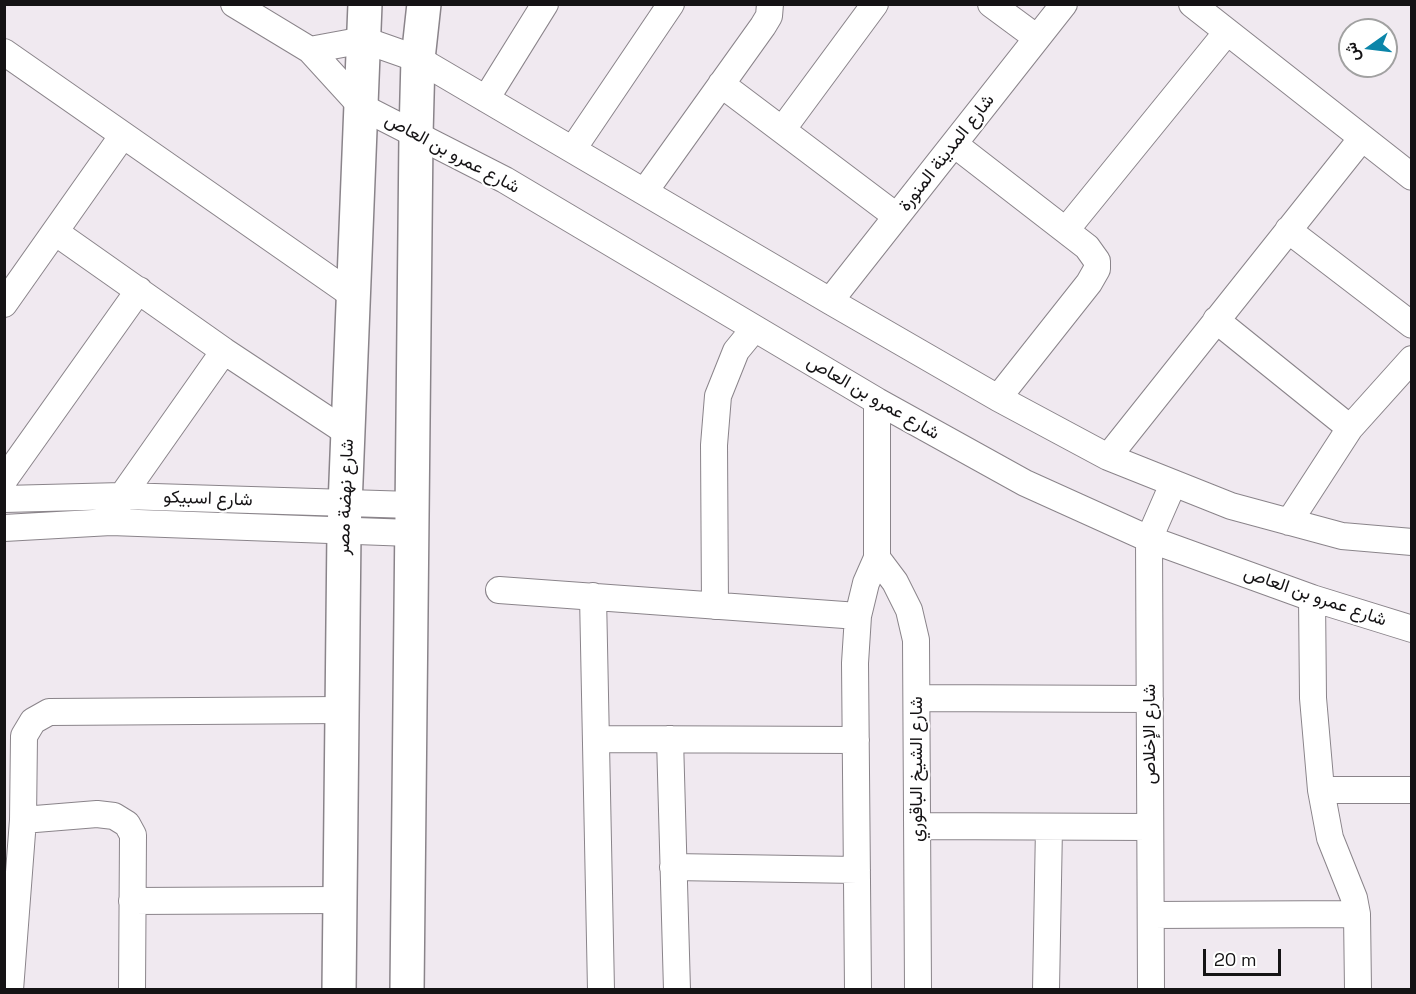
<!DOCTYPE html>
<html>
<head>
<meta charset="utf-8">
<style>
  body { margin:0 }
  #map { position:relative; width:1416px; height:994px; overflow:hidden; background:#f0e9f0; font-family:"Space Grotesk",Vazirmatn,sans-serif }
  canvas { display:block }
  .frame { position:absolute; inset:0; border:6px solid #151315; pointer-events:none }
  .north { position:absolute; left:1338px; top:18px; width:60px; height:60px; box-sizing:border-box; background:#fff; border:2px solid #a1a1a1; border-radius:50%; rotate:256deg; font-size:16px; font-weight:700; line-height:24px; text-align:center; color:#151315 }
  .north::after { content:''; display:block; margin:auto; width:21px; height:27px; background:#0b85a9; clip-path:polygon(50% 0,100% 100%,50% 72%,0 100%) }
  .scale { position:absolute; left:1203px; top:949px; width:78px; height:27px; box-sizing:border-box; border:3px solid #151315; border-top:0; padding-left:8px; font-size:18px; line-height:21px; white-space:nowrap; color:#151315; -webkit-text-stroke:4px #fff; paint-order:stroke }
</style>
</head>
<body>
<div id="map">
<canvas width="1416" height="994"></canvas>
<div class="frame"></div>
<div class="north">ش</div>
<div class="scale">20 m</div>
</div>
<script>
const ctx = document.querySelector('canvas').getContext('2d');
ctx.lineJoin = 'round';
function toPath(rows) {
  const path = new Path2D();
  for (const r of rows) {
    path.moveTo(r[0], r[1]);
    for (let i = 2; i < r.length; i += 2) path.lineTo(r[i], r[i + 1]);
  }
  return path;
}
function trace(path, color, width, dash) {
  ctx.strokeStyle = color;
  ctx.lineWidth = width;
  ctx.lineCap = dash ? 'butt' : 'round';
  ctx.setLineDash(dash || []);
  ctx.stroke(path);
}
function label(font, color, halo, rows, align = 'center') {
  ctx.font = font + ' "Space Grotesk",Vazirmatn,sans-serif';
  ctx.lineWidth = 4.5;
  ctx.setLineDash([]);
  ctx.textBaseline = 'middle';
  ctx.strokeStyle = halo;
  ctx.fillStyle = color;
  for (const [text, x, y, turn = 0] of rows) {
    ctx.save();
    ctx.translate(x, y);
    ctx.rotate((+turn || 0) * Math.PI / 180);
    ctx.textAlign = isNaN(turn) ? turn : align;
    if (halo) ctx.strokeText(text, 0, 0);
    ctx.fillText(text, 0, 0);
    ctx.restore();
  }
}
const street = toPath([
  [234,4,310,50,362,107,505,180,877,401,1025,483,1149,539,1312,598,1412,629],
  [991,4,1037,38],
  [1192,4,1412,177],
  [310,50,364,40,418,59,830,301,998,398,1108,457,1231,506,1342,536,1412,542],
  [4,52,354,296],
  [721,84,896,216],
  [486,99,545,4],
  [782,130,875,4],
  [954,144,1087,247,1097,261,1097,269,1089,283,998,398],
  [573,149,671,4],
  [645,191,763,26,769,16,770,4],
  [1066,230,1227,32],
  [1288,230,1412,325],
  [55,232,224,351,348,433],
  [830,301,1064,4],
  [4,304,123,135],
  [1216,320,1350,428],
  [1108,457,1362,138],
  [4,480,139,290],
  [4,499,122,496,412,505],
  [117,508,122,496,224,351],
  [1289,522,1350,428,1412,359],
  [4,528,111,522,411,533],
  [877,558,895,582,909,610,916,640,918,990],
  [499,590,858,616],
  [593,596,601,990],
  [1312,598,1313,698,1321,790,1330,838,1354,898,1357,914,1358,990],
  [715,606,714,445,718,396,736,351,754,329],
  [917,698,1150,699],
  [596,739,856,740],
  [670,739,677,990],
  [1321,790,1412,790],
  [23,820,97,814,114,816,127,824,133,835,132,990],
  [917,826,1150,827],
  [673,867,857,870],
  [132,901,340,900],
  [1151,915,1357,914],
  [10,990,23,820,24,736,33,721,49,712,342,710],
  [858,990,855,663,858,616,866,583,877,558,877,401],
  [1046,990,1049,827],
  [1151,990,1149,539,1173,484]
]);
const secondary = toPath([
  [339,990,344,531,365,4],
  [407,990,416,135,418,59,424,4]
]);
trace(street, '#8a848a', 28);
trace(secondary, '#8a848a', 36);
trace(street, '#fff', 26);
trace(secondary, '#fff', 33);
label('18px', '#151315', '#fff', [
  ["شارع المدينة المنورة",947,153,-52],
  ["شارع عمرو بن العاص",452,154,28],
  ["شارع عمرو بن العاص",873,398,30],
  ["شارع نهضة مصر",346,497,-88],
  ["شارع اسبيكو",208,499,2],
  ["شارع عمرو بن العاص",1315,597,19],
  ["شارع الإخلاص",1150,734,-90],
  ["شارع الشيخ الباقوري",917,769,-90]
]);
</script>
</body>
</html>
